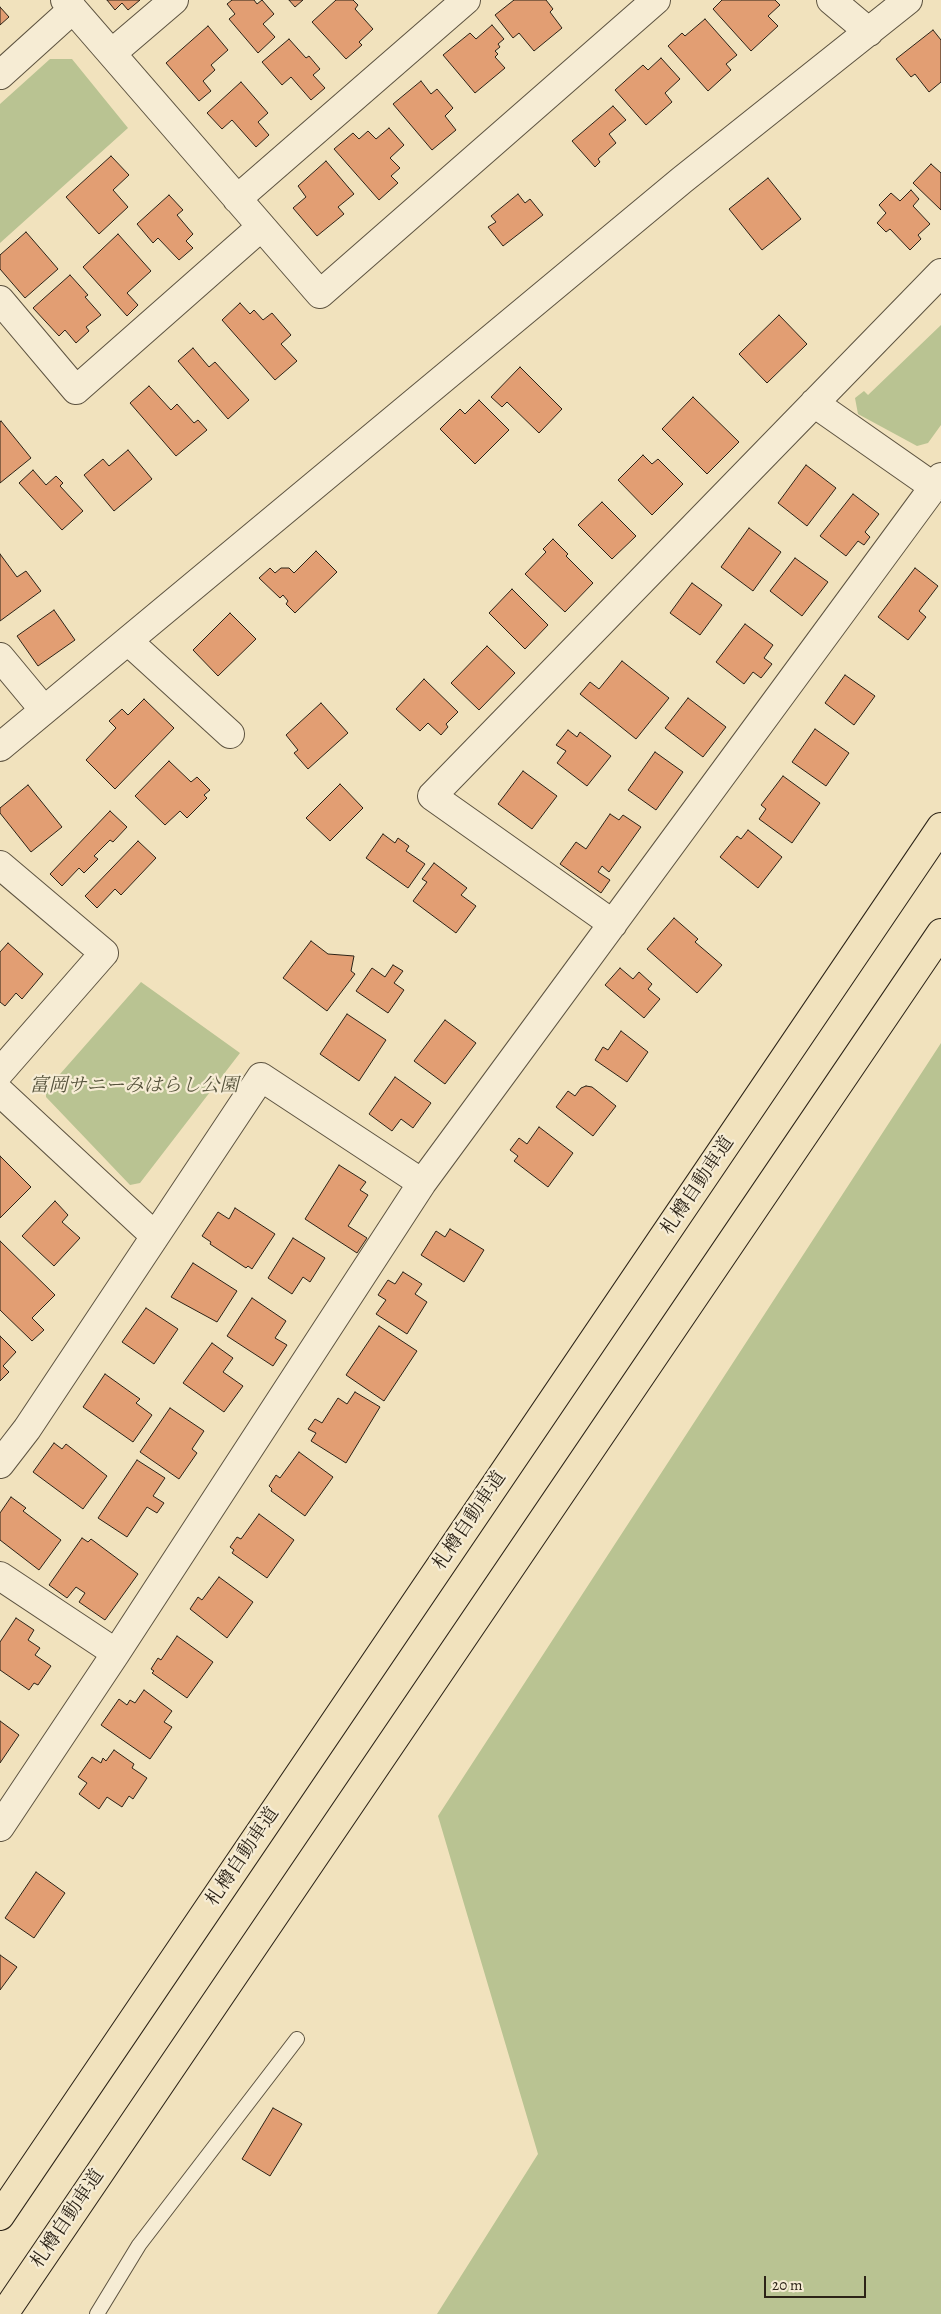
<!DOCTYPE html>
<html>
<head>
<meta charset="utf-8">
<style>
  body { margin:0 }
  #map { position:relative; width:941px; height:2314px; overflow:hidden; background:#f1e2bd; font-family:Alegreya,serif }
  canvas { display:block }
  .scale { position:absolute; left:764px; top:2276px; width:102px; height:22px; box-sizing:border-box; border:2px solid #2c2317; border-top:0; padding-left:6px; font-size:15px; line-height:18px; white-space:nowrap; color:#2c2317; -webkit-text-stroke:4px #f6ecd4; paint-order:stroke }
</style>
</head>
<body>
<div id="map">
<canvas width="941" height="2314"></canvas>
<div class="scale">20 m</div>
</div>
<script>
const ctx = document.querySelector('canvas').getContext('2d');
ctx.lineJoin = 'round';
function fill(path, color) {
  ctx.fillStyle = color;
  ctx.fill(path, 'evenodd');
}
function toPath(rows) {
  const path = new Path2D();
  for (const r of rows) {
    path.moveTo(r[0], r[1]);
    for (let i = 2; i < r.length; i += 2) path.lineTo(r[i], r[i + 1]);
  }
  return path;
}
function trace(path, color, width, dash) {
  ctx.strokeStyle = color;
  ctx.lineWidth = width;
  ctx.lineCap = dash ? 'butt' : 'round';
  ctx.setLineDash(dash || []);
  ctx.stroke(path);
}
function label(font, color, halo, rows, align = 'center') {
  ctx.font = font + ' Alegreya,"Noto Serif JP",serif';
  ctx.lineWidth = 4.5;
  ctx.setLineDash([]);
  ctx.textBaseline = 'middle';
  ctx.strokeStyle = halo;
  ctx.fillStyle = color;
  for (const [text, x, y, turn = 0] of rows) {
    ctx.save();
    ctx.translate(x, y);
    ctx.rotate((+turn || 0) * Math.PI / 180);
    ctx.textAlign = isNaN(turn) ? turn : align;
    if (halo) ctx.strokeText(text, 0, 0);
    ctx.fillText(text, 0, 0);
    ctx.restore();
  }
}
fill(toPath([
  [50,59,72,59,128,128,0,243,0,104],
  [941,325,941,425,928,443,917,446,858,414,855,398,864,391,868,395],
  [141,982,240,1053,140,1183,130,1185,46,1097,46,1090],
  [941,1043,941,2314,437,2314,538,2154,438,1816]
]), '#b9c392');
const building = toPath([
  [107,0,140,0,128,10,122,3,115,10,107,0],
  [232,0,254,0,257,4,262,0,274,14,263,24,275,37,258,53,229,19,235,14,227,4,232,0],
  [289,0,303,0,295,7,289,0],
  [336,0,353,0,358,5,355,9,373,29,359,42,362,45,346,59,312,22,336,0],
  [514,0,546,0,553,9,550,12,562,28,534,51,519,33,513,38,495,15,514,0],
  [722,0,775,0,780,5,768,16,778,26,751,51,713,9,722,0],
  [0,7,9,17,0,25,0,7],
  [705,19,737,55,726,64,731,70,708,91,668,46,682,33,685,36,705,19],
  [492,25,504,39,498,44,500,47,495,51,498,54,495,57,505,68,475,93,443,55,470,33,476,39,492,25],
  [208,26,228,50,211,65,215,70,203,81,211,91,199,101,166,63,208,26],
  [933,30,941,40,941,82,929,92,915,74,911,77,896,59,933,30],
  [289,39,306,58,309,56,320,69,313,75,325,88,311,100,291,77,282,85,262,62,289,39],
  [661,58,680,79,665,93,672,102,646,125,615,90,643,65,648,70,661,58],
  [421,81,431,94,437,89,453,108,445,116,456,130,432,150,393,104,421,81],
  [241,82,268,113,258,122,269,135,256,147,232,120,222,129,207,113,241,82],
  [613,106,626,120,609,134,616,143,598,159,600,162,595,167,572,141,613,106],
  [389,128,404,145,390,158,400,168,391,176,398,183,379,200,334,149,353,133,359,139,368,131,376,139,389,128],
  [111,156,129,175,113,190,128,207,99,234,66,197,111,156],
  [326,161,354,194,338,207,344,214,317,236,293,208,306,197,298,186,326,161],
  [931,164,941,173,941,210,913,183,931,164],
  [768,178,801,219,762,250,729,209,768,178],
  [911,190,919,199,913,206,930,224,918,235,921,239,910,250,890,229,886,232,877,223,886,213,879,205,891,193,900,201,911,190],
  [518,194,525,203,530,199,543,215,503,246,488,227,496,222,491,216,518,194],
  [169,195,183,210,177,215,193,234,186,241,193,248,179,260,158,238,153,243,137,224,169,195],
  [26,232,58,269,25,298,0,269,0,255,26,232],
  [118,234,151,271,127,293,138,305,127,316,83,267,118,234],
  [70,275,88,295,85,297,101,315,86,327,89,331,76,343,65,330,59,336,33,308,70,275],
  [240,303,250,314,254,310,263,320,272,313,291,335,281,344,297,361,275,380,222,320,240,303],
  [779,315,807,344,767,383,739,354,779,315],
  [193,348,209,367,215,362,249,400,228,419,178,361,193,348],
  [520,367,562,409,539,433,507,402,502,407,491,397,520,367],
  [149,386,171,410,177,404,194,423,198,420,207,430,176,456,130,403,149,386],
  [693,397,739,442,707,474,662,429,693,397],
  [479,400,509,430,475,464,440,429,460,409,465,414,479,400],
  [1,421,31,458,0,483,0,422,1,421],
  [128,450,152,479,114,511,84,475,103,459,109,466,128,450],
  [643,455,652,464,658,459,683,484,652,515,618,480,643,455],
  [806,465,836,488,807,526,778,503,806,465],
  [33,470,46,485,56,476,63,483,60,486,83,511,62,530,19,483,33,470],
  [853,494,879,514,865,532,870,537,864,545,858,541,846,556,820,536,853,494],
  [602,502,636,536,612,559,578,525,602,502],
  [749,528,781,552,753,591,721,567,749,528],
  [553,539,568,554,566,556,593,583,565,612,525,574,546,552,543,549,553,539],
  [316,551,337,572,295,613,286,604,288,601,283,595,280,598,259,578,270,568,275,573,281,568,289,568,294,573,316,551],
  [0,554,17,577,26,571,41,591,0,621,0,554],
  [795,558,828,582,802,616,770,591,795,558],
  [915,568,938,586,919,611,926,617,908,640,878,617,915,568],
  [692,583,722,605,700,635,670,613,692,583],
  [512,589,548,625,525,649,489,613,512,589],
  [54,610,75,640,38,666,17,636,54,610],
  [230,613,256,639,218,676,193,650,230,613],
  [745,624,773,645,764,658,772,664,761,678,753,672,744,684,716,662,745,624],
  [487,646,515,673,479,710,451,683,487,646],
  [622,661,669,698,636,739,580,694,590,682,599,689,622,661],
  [845,675,875,696,854,725,825,703,845,675],
  [424,679,458,712,446,724,448,727,441,735,428,723,420,731,396,709,424,679],
  [688,698,726,727,703,757,665,728,688,698],
  [144,699,174,728,115,789,86,760,116,728,109,721,122,709,128,715,144,699],
  [321,703,348,733,308,769,294,753,298,750,286,735,321,703],
  [815,729,849,753,826,786,792,762,815,729],
  [568,730,577,737,580,732,611,756,587,786,557,763,566,751,556,745,568,730],
  [655,752,683,772,656,810,628,790,655,752],
  [169,761,191,782,197,777,210,790,204,795,207,798,187,818,180,811,165,825,135,796,169,761],
  [523,771,557,796,532,829,498,804,523,771],
  [783,776,820,803,792,843,759,819,766,809,761,805,783,776],
  [340,784,363,808,330,841,306,818,340,784],
  [28,785,62,827,31,852,0,813,0,808,28,785],
  [110,811,127,827,113,842,110,840,94,856,98,859,84,873,79,868,62,886,50,874,110,811],
  [610,814,619,820,623,815,641,827,609,872,602,866,598,872,610,880,601,893,560,864,576,842,586,849,610,814],
  [748,830,782,857,758,888,720,857,737,836,741,839,748,830],
  [383,834,395,843,398,838,409,846,406,851,425,864,408,888,366,858,383,834],
  [138,841,156,858,121,895,115,889,97,908,85,896,138,841],
  [434,863,467,888,461,895,476,906,456,933,413,901,427,882,422,879,434,863],
  [674,918,698,939,695,942,722,965,697,993,647,949,674,918],
  [311,941,328,954,354,956,351,971,355,974,327,1011,283,978,311,941],
  [8,943,43,974,22,999,16,993,5,1006,0,1002,0,952,8,943],
  [393,965,403,971,394,983,404,990,388,1013,356,991,372,968,385,977,393,965],
  [620,968,633,979,639,972,652,984,648,989,660,999,644,1018,605,985,620,968],
  [347,1014,386,1040,359,1081,320,1054,347,1014],
  [445,1020,476,1043,445,1084,414,1061,445,1020],
  [621,1031,648,1052,627,1082,595,1060,603,1047,608,1050,621,1031],
  [395,1077,431,1103,413,1128,401,1119,392,1131,369,1114,395,1077],
  [586,1086,592,1087,616,1106,593,1136,556,1107,568,1091,575,1096,581,1088,586,1086],
  [539,1127,573,1153,548,1187,514,1161,518,1156,510,1150,519,1138,527,1144,539,1127],
  [0,1156,31,1187,0,1218,0,1156],
  [339,1165,366,1182,360,1190,368,1195,348,1226,367,1238,357,1253,305,1219,339,1165],
  [55,1201,68,1215,62,1222,80,1238,54,1266,22,1236,55,1201],
  [235,1208,275,1234,252,1269,248,1266,246,1268,210,1244,211,1242,202,1236,218,1212,229,1219,235,1208],
  [450,1229,484,1250,464,1282,421,1255,436,1231,445,1237,450,1229],
  [293,1238,325,1258,310,1282,303,1277,292,1294,268,1278,293,1238],
  [0,1241,55,1295,32,1318,44,1330,32,1341,0,1310,0,1241],
  [193,1263,237,1291,217,1322,171,1297,193,1263],
  [403,1272,422,1284,415,1294,427,1302,407,1334,376,1314,386,1300,378,1295,388,1280,395,1284,403,1272],
  [252,1298,286,1321,275,1338,287,1345,273,1366,227,1336,252,1298],
  [146,1308,178,1329,154,1364,122,1342,146,1308],
  [379,1326,417,1351,384,1401,346,1375,379,1326],
  [0,1336,16,1352,3,1366,9,1372,0,1381,0,1336],
  [212,1343,233,1358,223,1372,243,1386,224,1412,183,1383,212,1343],
  [105,1374,140,1399,136,1403,152,1415,133,1442,83,1407,105,1374],
  [355,1392,380,1407,346,1463,311,1441,316,1433,308,1429,315,1419,322,1423,338,1398,347,1404,355,1392],
  [170,1408,204,1431,192,1449,197,1453,179,1479,140,1452,170,1408],
  [54,1443,62,1449,66,1444,107,1476,83,1509,33,1472,54,1443],
  [299,1452,333,1477,305,1516,271,1491,272,1489,269,1486,276,1475,280,1478,299,1452],
  [137,1460,165,1478,153,1496,164,1503,157,1513,147,1507,127,1537,98,1518,137,1460],
  [11,1497,26,1508,23,1511,61,1540,39,1570,0,1540,0,1513,11,1497],
  [259,1514,294,1540,267,1578,232,1553,234,1550,230,1547,237,1537,241,1539,259,1514],
  [82,1538,88,1542,91,1539,138,1574,105,1620,79,1602,85,1593,76,1587,67,1598,49,1585,82,1538],
  [219,1577,253,1602,227,1638,190,1609,198,1597,202,1600,219,1577],
  [16,1618,34,1630,28,1640,40,1648,35,1655,51,1666,38,1685,34,1683,29,1690,0,1670,0,1642,16,1618],
  [177,1636,213,1662,187,1698,152,1673,154,1671,151,1669,158,1658,161,1660,177,1636],
  [144,1690,172,1711,164,1722,172,1727,150,1759,101,1725,119,1699,127,1705,130,1700,135,1703,144,1690],
  [0,1721,19,1735,0,1763,0,1721],
  [114,1750,134,1764,132,1768,147,1778,133,1799,129,1796,122,1807,107,1797,99,1809,79,1794,87,1783,78,1777,92,1757,101,1763,103,1758,106,1761,114,1750],
  [36,1872,65,1893,34,1938,5,1918,36,1872],
  [0,1955,17,1967,0,1990,0,1955],
  [273,2108,302,2124,270,2176,242,2159,273,2108]
]);
fill(building, '#e29e73');
trace(building, '#2c2317', 1);
const service = toPath([
  [97,2314,139,2245,297,2039]
]);
const minor = toPath([
  [65,0,320,294,656,0],
  [831,0,869,32],
  [112,53,174,0],
  [0,75,73,9],
  [237,199,466,0],
  [0,300,76,390,261,227],
  [814,403,934,487],
  [128,641,230,734],
  [0,657,44,710],
  [0,747,682,180,908,0],
  [0,865,104,953,0,1072],
  [613,924,432,796,941,273],
  [0,1092,155,1236],
  [0,1464,27,1429,261,1077,422,1183],
  [0,1576,116,1653],
  [0,1827,116,1653,422,1183,941,477]
]);
const motorway = toPath([
  [0,2216,941,827],
  [4,2314,941,933]
]);
trace(service, '#5d5340', 16);
trace(minor, '#5d5340', 30);
trace(motorway, '#2c2317', 30);
trace(service, '#f6ecd4', 14);
trace(minor, '#f6ecd4', 28);
trace(motorway, '#f1e2bd', 28);
label('italic 19px', '#56533c', '#f6ecd4', [
  ["富岡サニーみはらし公園",134,1086]
]);
label('19px', '#2c2317', '#f6ecd4', [
  ["札樽自動車道",698,1186,-56],
  ["札樽自動車道",470,1521,-56],
  ["札樽自動車道",243,1857,-56],
  ["札樽自動車道",68,2219,-56]
]);
</script>
</body>
</html>
